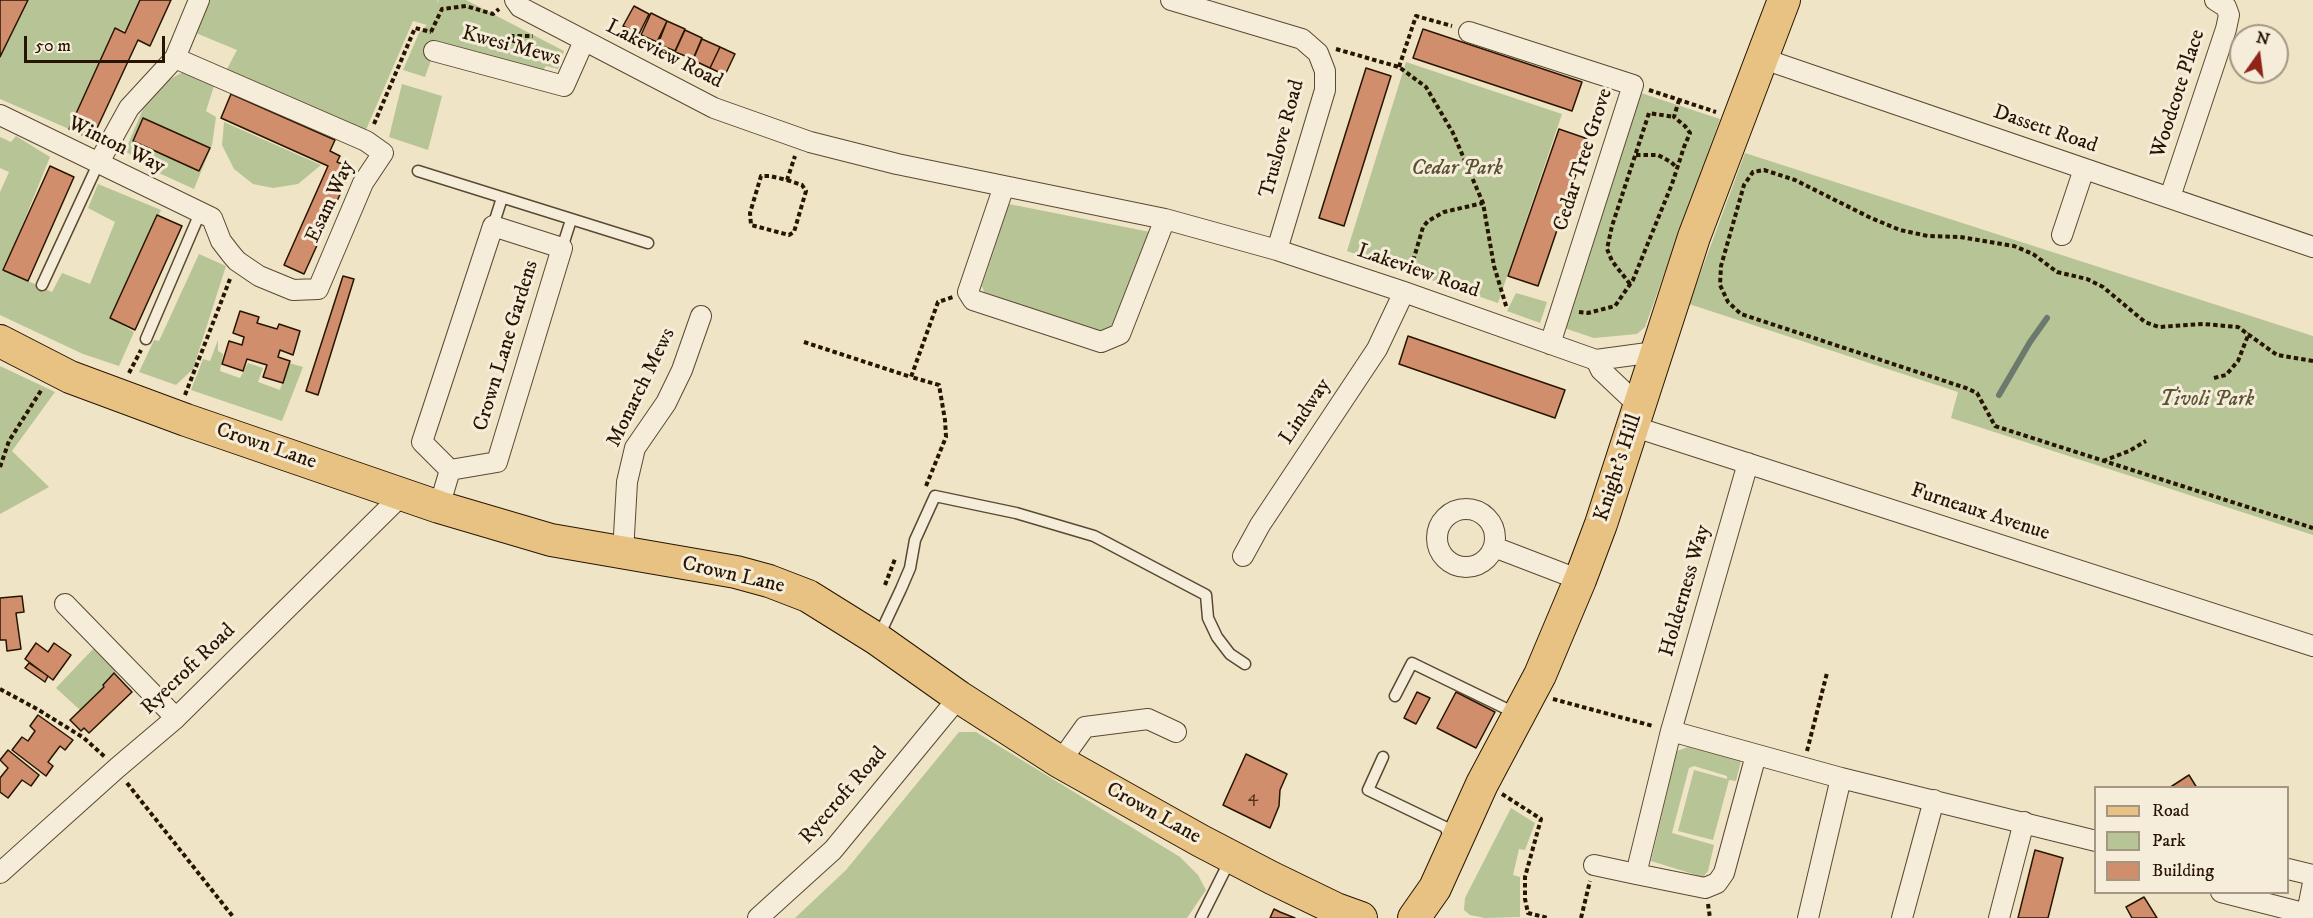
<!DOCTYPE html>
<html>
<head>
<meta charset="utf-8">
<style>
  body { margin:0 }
  #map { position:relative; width:2313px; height:918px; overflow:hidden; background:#efe4c5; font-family:"IM FELL DW Pica",serif }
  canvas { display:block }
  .legend { position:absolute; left:2094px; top:786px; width:195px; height:108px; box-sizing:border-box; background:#f5edd9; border:2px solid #a39783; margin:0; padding:8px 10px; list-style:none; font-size:18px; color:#281501 }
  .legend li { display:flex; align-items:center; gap:12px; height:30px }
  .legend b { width:30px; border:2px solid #a39783 }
  .north { position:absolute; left:2229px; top:24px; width:60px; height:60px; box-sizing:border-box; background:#f5edd9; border:2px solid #a39783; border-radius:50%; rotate:14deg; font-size:16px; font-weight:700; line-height:24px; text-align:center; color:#281501 }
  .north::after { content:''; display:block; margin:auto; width:21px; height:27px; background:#8f2418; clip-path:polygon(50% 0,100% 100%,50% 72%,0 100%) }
  .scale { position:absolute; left:24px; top:36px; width:141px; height:27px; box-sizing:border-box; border:3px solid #281501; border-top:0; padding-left:8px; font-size:18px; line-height:21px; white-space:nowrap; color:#281501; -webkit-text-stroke:4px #f5edd9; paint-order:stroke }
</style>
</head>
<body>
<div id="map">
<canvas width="2313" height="918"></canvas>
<ul class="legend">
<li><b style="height:8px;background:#e8c282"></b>Road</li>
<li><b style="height:16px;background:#b7c496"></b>Park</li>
<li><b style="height:16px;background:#d08e6c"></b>Building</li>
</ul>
<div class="north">N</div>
<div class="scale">50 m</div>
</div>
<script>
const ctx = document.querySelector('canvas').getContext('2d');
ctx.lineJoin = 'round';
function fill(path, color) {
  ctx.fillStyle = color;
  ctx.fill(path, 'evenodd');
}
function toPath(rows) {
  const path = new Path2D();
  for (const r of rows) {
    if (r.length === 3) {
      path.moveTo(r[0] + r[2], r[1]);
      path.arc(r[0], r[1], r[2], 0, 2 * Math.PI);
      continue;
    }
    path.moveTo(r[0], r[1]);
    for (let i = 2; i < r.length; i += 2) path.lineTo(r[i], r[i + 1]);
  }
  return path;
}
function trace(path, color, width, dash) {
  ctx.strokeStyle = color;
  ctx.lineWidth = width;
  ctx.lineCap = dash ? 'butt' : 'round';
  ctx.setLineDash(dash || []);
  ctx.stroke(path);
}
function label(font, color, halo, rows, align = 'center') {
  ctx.font = font + ' "IM FELL DW Pica",serif';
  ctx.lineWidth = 6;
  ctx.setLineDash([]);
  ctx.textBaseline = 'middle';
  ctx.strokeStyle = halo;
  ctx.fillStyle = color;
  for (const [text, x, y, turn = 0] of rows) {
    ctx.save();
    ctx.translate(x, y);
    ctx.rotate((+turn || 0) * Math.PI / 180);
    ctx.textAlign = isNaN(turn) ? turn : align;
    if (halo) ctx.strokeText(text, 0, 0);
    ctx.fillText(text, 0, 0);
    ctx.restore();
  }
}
fill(toPath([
  [28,0,141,0,126,31,115,28,69,129,0,99,0,57],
  [205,0,438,0,436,4,439,0,466,0,564,51,558,69,546,66,543,70,438,41,425,77,403,70,419,33,427,25,413,21,365,132,226,71,237,50,191,31],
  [1406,62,1562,114,1498,303,1347,251],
  [183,72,214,86,206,111,216,117,212,145,194,189,159,173,125,151,143,109,163,83],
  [402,84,442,96,428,150,389,137],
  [1638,92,1720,119,1645,327,1637,334,1594,338,1564,328],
  [224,122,321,165,298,184,273,188,253,184,234,169,222,145],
  [16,136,50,157,4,270,52,292,62,273,90,284,115,222,88,208,98,184,161,210,110,318,134,332,119,366,83,354,0,315,0,192,9,172,0,168,0,137,11,142],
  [1745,153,2313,336,2313,535,1951,418,1958,392,1689,304],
  [1009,204,1155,233,1114,327,1100,332,984,292,982,286],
  [199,254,226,266,193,369,176,385,139,372,154,340,159,341],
  [1516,293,1547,302,1540,323,1507,311],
  [218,340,218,351,223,354,220,371,240,378,248,363,263,368,258,382,280,390,289,363,303,367,282,421,191,390,203,359,210,361],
  [0,366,55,392,12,451,49,487,0,514],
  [94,648,117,671,103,685,104,687,80,710,56,688],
  [959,732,976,732,1180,857,1198,875,1206,890,1187,918,795,918,846,870],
  [1688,747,1741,761,1736,781,1729,780,1713,840,1678,831,1694,770,1727,779,1727,776,1694,766,1689,768,1672,833,1714,845,1708,871,1703,877,1651,861,1677,751],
  [1511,808,1535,823,1525,850,1519,849,1513,875,1520,877,1520,917,1485,918,1470,915,1464,910,1465,898]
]), '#b7c496');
trace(toPath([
  [1999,395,2030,342,2047,318]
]), '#6c7a6e', 6);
const building = toPath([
  [0,0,28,0,0,57,0,0],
  [140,0,171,0,150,46,138,40,92,139,69,129,115,28,125,33,140,0],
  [634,6,649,14,639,34,623,26,634,6],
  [651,13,667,21,657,42,641,35,651,13],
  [667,21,685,29,675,51,658,44,667,21],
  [1423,29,1582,82,1572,111,1413,58,1423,29],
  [685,30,702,38,693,59,675,52,685,30],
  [702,39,720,47,710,68,693,60,702,39],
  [720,47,735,54,725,75,710,68,720,47],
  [1366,68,1391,76,1344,226,1319,218,1366,68],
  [231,94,335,140,330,151,340,156,337,162,352,168,304,274,284,265,328,166,221,118,231,94],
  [143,118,210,148,199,171,133,141,143,118],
  [1559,129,1588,139,1538,286,1508,276,1559,129],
  [50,166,74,177,28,281,3,270,50,166],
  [157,215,182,226,135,330,110,318,157,215],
  [343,276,354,279,318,395,306,391,343,276],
  [240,311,259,317,257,323,277,329,279,324,300,331,293,355,280,350,278,357,290,361,283,383,263,377,267,365,247,359,243,371,222,364,229,341,242,345,244,337,233,333,240,311],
  [1408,336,1565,390,1555,418,1399,364,1408,336],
  [22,596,24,612,16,613,21,649,7,651,6,640,0,640,0,598,22,596],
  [36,643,48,652,54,643,71,655,53,680,25,659,36,643],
  [29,663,48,676,45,682,25,668,29,663],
  [114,673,132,692,89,733,84,728,81,731,70,720,104,687,103,685,114,673],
  [1417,692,1430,698,1416,724,1404,718,1417,692],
  [1456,692,1495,712,1476,748,1437,728,1456,692],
  [38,715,73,740,65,750,60,746,48,762,53,766,46,776,12,750,22,737,28,741,35,731,30,726,38,715],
  [8,750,39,775,31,786,22,780,8,798,0,792,0,778,8,768,0,760,8,750],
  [1246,754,1287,774,1280,790,1279,806,1270,828,1223,805,1246,754],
  [2189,775,2197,788,2169,788,2189,775],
  [2035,850,2063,858,2048,918,2018,918,2035,850],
  [2144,897,2157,918,2132,918,2126,907,2144,897],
  [1274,909,1280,912,1295,918,1270,918,1274,909]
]);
fill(building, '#d08e6c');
trace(building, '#281501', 1.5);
const service = toPath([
  [418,171,648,243],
  [493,226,502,198],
  [562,248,571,220],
  [42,285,98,164],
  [146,339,200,213],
  [878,638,901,589,910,568,915,540,935,496,1016,513,1094,536,1206,595,1208,618,1217,637,1230,654,1245,664],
  [1395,696,1412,663,1517,714],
  [1383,757,1368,790,1445,827,1451,839],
  [1201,918,1230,860]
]);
const minor = toPath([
  [515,0,520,7,714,108,810,142,897,164,1004,186,968,292,973,300,1101,342,1120,334,1165,219],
  [1171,0,1302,39,1318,53,1325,71,1325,90,1277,250],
  [1469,32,1633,85,1550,344],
  [434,51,564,86,584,41],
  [1761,58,2313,247],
  [0,115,212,218,221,241,231,254,237,261,259,276,293,290,318,289,363,183,383,153,366,141,175,58],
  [98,164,129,108,175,58,199,0],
  [1004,186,1165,219,1277,250,1404,292,1596,360,1655,352],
  [2170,197,2226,29,2229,15,2226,7,2215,0],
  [2062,235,2084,169],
  [1596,360,1601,370,1639,406],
  [1632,426,2313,646],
  [439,507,450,470,422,442,493,226,562,248,497,462,450,470],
  [1466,538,29],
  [1494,547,1580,580],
  [623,553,627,482,635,448,666,403,682,370,701,316],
  [1243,556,1260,525,1377,349,1404,292],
  [65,604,176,718],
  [1671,731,1841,778,2096,841],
  [1060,762,1085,727,1148,719,1176,732],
  [1594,865,1636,874,1671,731,1748,463],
  [2288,869,2313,875],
  [0,873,117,768,176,718,403,494],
  [1636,874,1705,888,1717,883,1724,873,1756,755],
  [2221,892,2307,914],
  [758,918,833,850,959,697],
  [1808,918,1841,778],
  [1902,918,1934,800],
  [1999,918,2024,822],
  [2306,918,2313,883]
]);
const primary = toPath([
  [0,341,70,377,186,420,439,507,551,540,736,572,769,581,808,596,877,639,959,697,1060,762,1201,841,1272,878,1336,909,1361,918],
  [1414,918,1435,888,1482,784,1540,675,1580,580,1601,524,1694,237,1784,0]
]);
trace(service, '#5a4932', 13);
trace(minor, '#5a4932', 22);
trace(primary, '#281501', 34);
trace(toPath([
  [431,32,442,9,466,6,493,14,499,9],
  [1336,49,1399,67,1426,87,1453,133,1483,203,1494,266,1507,309],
  [514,51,533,53,535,47,511,40,512,36,533,36],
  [1399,67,1416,16,1452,26],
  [1649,90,1716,112],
  [374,124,415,28,431,32],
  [1636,155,1658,155,1671,162,1677,168],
  [787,180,802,185,806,191,794,232,789,235,751,225,750,213,761,176,770,176,787,180,795,156],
  [1409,275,1423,227,1428,221,1444,212,1483,203],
  [1630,284,1612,261,1607,249,1612,226,1649,113,1674,117],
  [1579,312,1588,313,1615,306,1633,280,1672,184,1684,147,1690,133,1685,126,1674,117,1679,100],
  [804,342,911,377],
  [2313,361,2277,355,2238,327,2203,324,2159,327,2145,322,2103,287,2087,279,2057,272,2033,254,2014,246,1960,237,1928,236,1900,230,1871,218,1795,180,1764,170,1753,172,1744,185,1721,266,1720,285,1728,302,1741,314,1966,388,1977,393,1995,426,2313,528],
  [129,373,141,350],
  [2214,378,2226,375,2238,361,2249,333],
  [185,395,230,279],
  [2103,461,2129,451,2146,441],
  [0,467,9,441,42,389],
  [926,486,946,437,945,420,939,385,911,377,938,302,953,297],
  [885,585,895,559],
  [0,689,37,709,84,738,105,757],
  [1553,699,1653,726],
  [1807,751,1827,673],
  [127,783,234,918],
  [1502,794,1541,819,1525,877,1525,899,1528,913,1548,918],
  [1708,904,1710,918],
  [1581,918,1590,881]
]), '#281501', 4, [4.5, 3]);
trace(service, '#f5edd9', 10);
trace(minor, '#f5edd9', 20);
trace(primary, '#e8c282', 32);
label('18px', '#52331c', null, [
  ["4",1253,797]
]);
label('21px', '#281501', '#f5edd9', [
  ["Kwesi Mews",511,47,15],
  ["Lakeview Road",664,55,27],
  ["Woodcote Place",2179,94,-72],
  ["Dassett Road",2045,130,19],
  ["Truslove Road",1283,139,-75],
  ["Winton Way",116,146,26],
  ["Cedar Tree Grove",1584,160,-72],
  ["Esam Way",331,202,-65],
  ["Lakeview Road",1418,272,19],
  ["Crown Lane Gardens",507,346,-73],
  ["Monarch Mews",642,388,-64],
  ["Lindway",1306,412,-56],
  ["Crown Lane",266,447,19],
  ["Knight's Hill",1619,468,-72],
  ["Furneaux Avenue",1980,513,18],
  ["Crown Lane",733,576,13],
  ["Holderness Way",1686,591,-74],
  ["Ryecroft Road",189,670,-44],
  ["Ryecroft Road",844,796,-49],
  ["Crown Lane",1153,814,29]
]);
label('italic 21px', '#5a5235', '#f5edd9', [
  ["Cedar Park",1457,170],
  ["Tivoli Park",2207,401]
]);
</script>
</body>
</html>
